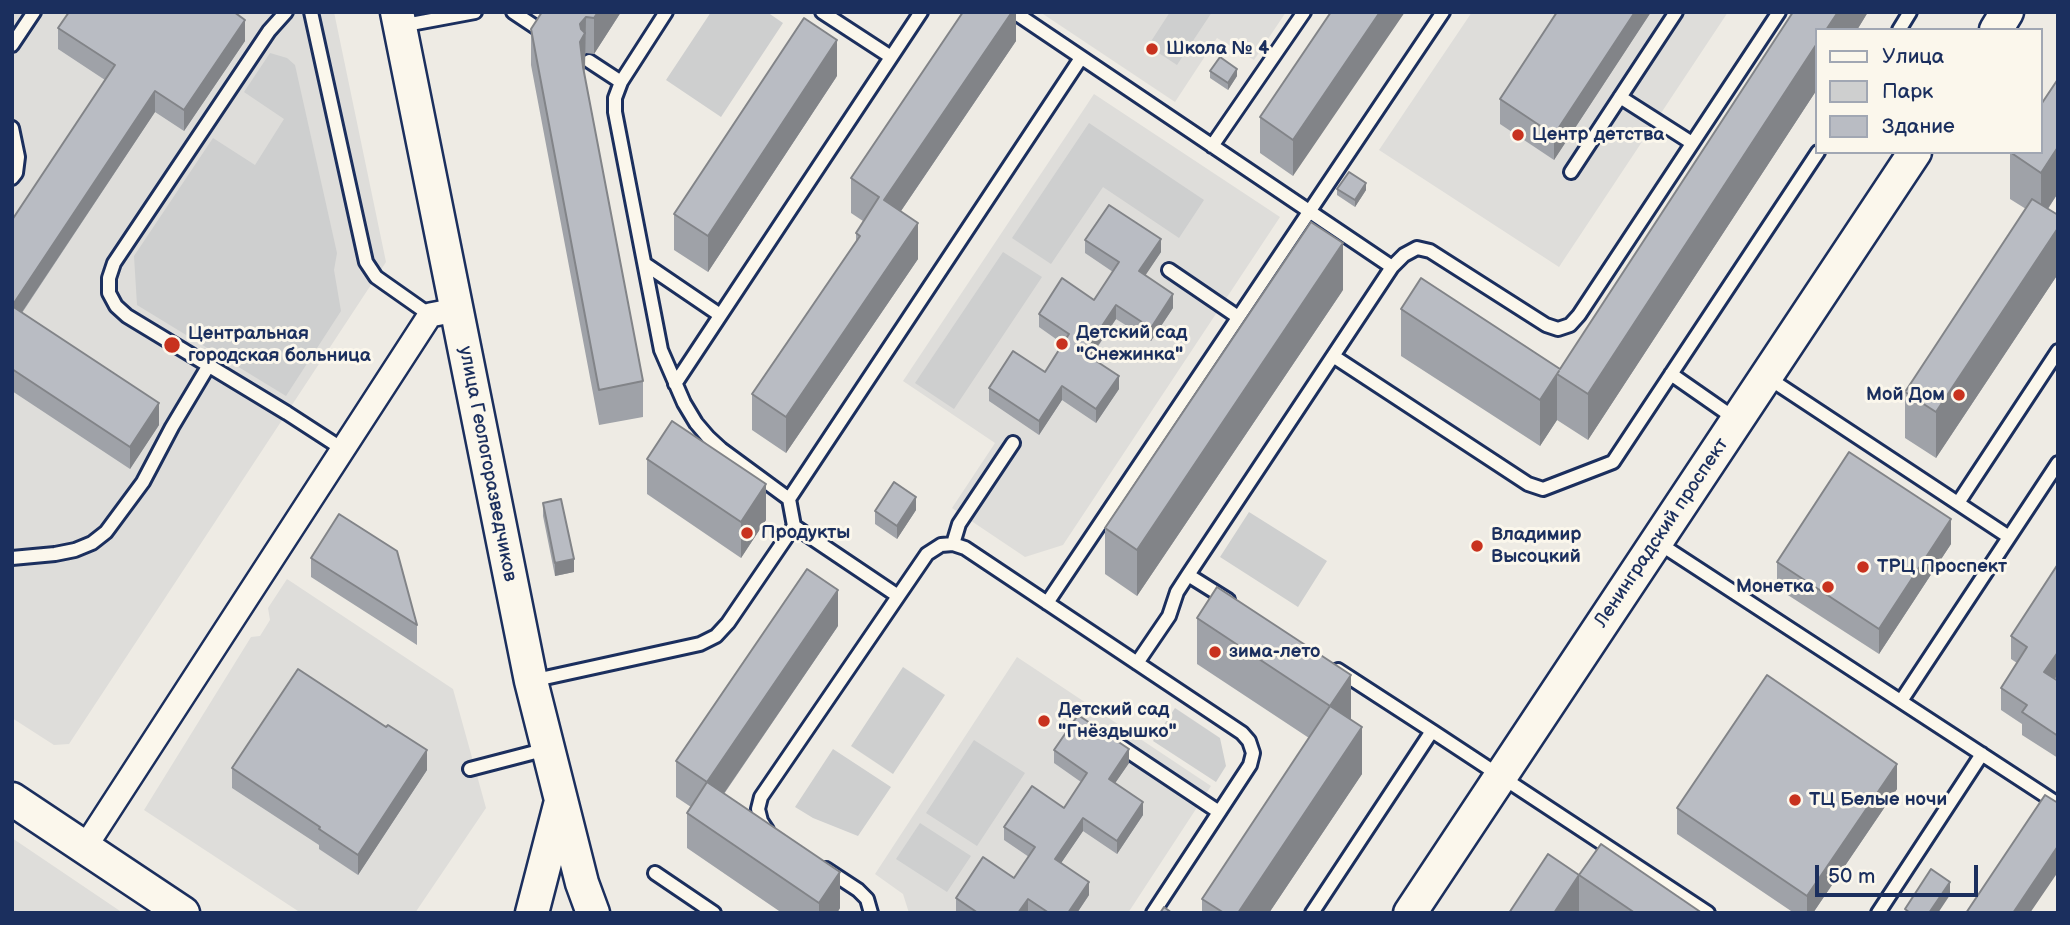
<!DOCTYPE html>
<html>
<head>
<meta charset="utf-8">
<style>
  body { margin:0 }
  #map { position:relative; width:2070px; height:925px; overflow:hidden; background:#eeebe4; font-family:"Balsamiq Sans",sans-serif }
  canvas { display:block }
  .frame { position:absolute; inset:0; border:14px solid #1b2f5e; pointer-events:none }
  .legend { position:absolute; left:1815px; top:28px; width:228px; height:126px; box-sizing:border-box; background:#fbf7ec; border:2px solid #a1a7b3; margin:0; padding:9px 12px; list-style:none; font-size:21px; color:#1b2f5e }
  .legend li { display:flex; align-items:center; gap:14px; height:35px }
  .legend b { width:35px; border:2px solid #a1a7b3 }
  .scale { position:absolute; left:1815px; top:865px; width:163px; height:32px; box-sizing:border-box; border:4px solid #1b2f5e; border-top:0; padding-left:9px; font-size:21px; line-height:24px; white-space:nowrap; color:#1b2f5e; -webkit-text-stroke:5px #fbf7ec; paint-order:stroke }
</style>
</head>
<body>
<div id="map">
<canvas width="2070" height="925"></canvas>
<div class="frame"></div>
<ul class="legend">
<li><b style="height:9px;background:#fbf7ec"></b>Улица</li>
<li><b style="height:19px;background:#cecfcf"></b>Парк</li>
<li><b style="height:19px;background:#b9bcc3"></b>Здание</li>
</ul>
<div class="scale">50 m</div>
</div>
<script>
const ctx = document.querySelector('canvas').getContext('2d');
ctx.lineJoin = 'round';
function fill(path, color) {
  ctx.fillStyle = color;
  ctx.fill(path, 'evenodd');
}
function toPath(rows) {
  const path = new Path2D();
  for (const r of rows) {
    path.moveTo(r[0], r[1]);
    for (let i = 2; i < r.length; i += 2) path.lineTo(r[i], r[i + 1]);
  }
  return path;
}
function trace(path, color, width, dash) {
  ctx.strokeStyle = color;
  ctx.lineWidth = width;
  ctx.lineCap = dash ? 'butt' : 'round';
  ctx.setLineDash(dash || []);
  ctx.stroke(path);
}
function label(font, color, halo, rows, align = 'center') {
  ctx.font = font + ' "Balsamiq Sans",sans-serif';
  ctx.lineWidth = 6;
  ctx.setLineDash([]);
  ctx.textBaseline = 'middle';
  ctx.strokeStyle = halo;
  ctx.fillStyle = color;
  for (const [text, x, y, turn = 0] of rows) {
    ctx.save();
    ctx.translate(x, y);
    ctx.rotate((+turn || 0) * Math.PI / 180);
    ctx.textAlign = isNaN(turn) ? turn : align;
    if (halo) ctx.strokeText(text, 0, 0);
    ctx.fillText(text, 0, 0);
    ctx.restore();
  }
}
fill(toPath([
  [12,12,334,12,386,262,69,744,54,745,12,718],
  [1040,12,1286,12,1254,60,1217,38,1175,102],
  [1472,12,1728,12,1559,267,1379,150],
  [1094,94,1280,217,1063,545,1025,557,952,508,995,443,903,381],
  [287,579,453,689,486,808,415,913,301,913,144,810,251,637,260,636,270,620,268,608],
  [1017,657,1211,786,1128,913,909,913,903,894,875,874],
  [12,838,123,913,12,913]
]), '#deddda');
fill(toPath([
  [711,12,767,12,783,23,721,117,666,80],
  [1170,12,1212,12,1177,65,1148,46],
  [270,53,287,58,295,65,337,253,334,270,341,311,286,396,137,305,134,256,213,138,255,165,284,119,244,92],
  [1089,123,1204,200,1179,238,1103,187,1051,264,1012,238],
  [1003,252,1042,277,954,409,915,383],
  [1249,512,1327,561,1298,607,1220,557],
  [903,667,945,695,893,774,851,746],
  [1175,708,1220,738,1226,766,1216,782,1153,741],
  [974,740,1025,773,977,846,926,813],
  [833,749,891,787,858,836,813,818,795,807],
  [920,823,971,856,947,892,896,859]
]), '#cecfcf');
const lane = toPath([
  [286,12,269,31,114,263,109,278,109,293,116,306,127,316,287,413,344,450],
  [311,12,366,262,376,277,430,315],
  [513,12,546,34],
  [666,12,621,82,615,98,615,112,661,350,684,403,696,423,708,437,721,449,789,499,794,526,898,596],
  [822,12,891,57],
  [1014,12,1392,267],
  [400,26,475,12],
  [1899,30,1910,12],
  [12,45,34,12],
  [589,61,621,82],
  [1620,97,1692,143],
  [12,128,18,157,16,173,12,178],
  [1212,146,1304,12],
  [1571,172,1676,12],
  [645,264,720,315],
  [1169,270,1238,317],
  [1333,356,1528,484,1543,489,1613,462,1818,152],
  [1671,374,1737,420],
  [1767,377,2009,537],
  [675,384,921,12],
  [789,499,1081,58],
  [1958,503,2058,351],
  [1657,542,2058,804],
  [953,544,959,524,1013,443],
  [12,558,55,554,75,550,92,543,106,532,143,482,172,427,209,365],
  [1188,575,1228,600],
  [1047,603,1443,12],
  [1137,663,1169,616,1177,592,1188,575,1392,267,1404,255,1417,248,1430,251,1546,325,1558,329,1570,325,1579,315,1779,12],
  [1338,670,1432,731],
  [531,681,700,644,716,636,728,623,794,526],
  [1901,701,2058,463],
  [1117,744,1219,812],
  [470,769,547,749],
  [767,830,761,821,758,809,761,797,927,554,941,545,953,544,965,548,1242,733,1249,741,1253,753,1250,765,1153,913],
  [826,869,858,890,867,899,871,913],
  [655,873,714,913],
  [1312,913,1432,731,1708,913],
  [1878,913,1982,754]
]);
const street = toPath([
  [85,847,430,315,456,310]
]);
const secondary = toPath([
  [397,12,531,681,582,883,593,913],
  [1996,30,2007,12],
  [12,799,183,913],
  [532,913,560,805],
  [1410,913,1915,152]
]);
trace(lane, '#1b2f5e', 18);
trace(street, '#1b2f5e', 28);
trace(secondary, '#1b2f5e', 37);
trace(lane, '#fbf7ec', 12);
trace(street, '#fbf7ec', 23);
trace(secondary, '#fbf7ec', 32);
fill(toPath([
  [542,12,621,12,594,54,586,53,585,54,585,69,584,71,643,381,643,417,599,425,531,65,531,29],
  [1016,12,1016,41,901,211,918,259,786,453,752,430,752,394,856,243,856,233,863,221,851,213,851,178],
  [1331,12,1293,176,1260,153,1260,117],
  [1557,12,1651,12,1554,160,1500,124,1500,99],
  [1793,12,1868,12,1857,30,1816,30,1816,91,1588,440,1557,420,1540,446,1401,356,1401,309,1560,369],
  [58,28,245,41,184,131,155,112,22,313,159,425,130,469,12,391,12,220,105,80,58,49],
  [1210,71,1237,76,1228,90,1210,78],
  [837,76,708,272,674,250,674,214],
  [2058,79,2058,193,2048,209,2058,215,2058,274,1936,458,1905,438,1905,392,2026,209,2010,199,2010,152],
  [1337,189,1366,190,1355,207,1337,195],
  [1085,240,1161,252,1145,275,1173,308,1151,341,1116,319,1091,357,1119,389,1096,423,1062,400,1039,435,989,401,989,388,1045,372,1063,344,1039,327,1039,314,1094,300,1113,272,1085,253],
  [1343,290,1137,596,1105,574,1105,528],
  [647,459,766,520,741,558,647,494],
  [543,503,574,572,555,576,543,516],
  [916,510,897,539,875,524,875,511],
  [1951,544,1879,654,1777,588,1777,562],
  [311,558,417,625,417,645,311,577],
  [2058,564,2058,674,2055,679,2058,681,2058,758,2022,735,2022,724,2001,710,2001,688,2017,663,2011,659,2011,636],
  [1197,618,1351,720,1362,774,1269,913,1202,913,1202,899,1309,738,1197,664],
  [838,626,724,794,840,908,837,913,782,913,687,848,687,813,691,807,676,797,676,761],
  [1054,750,1129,763,1115,783,1143,815,1117,854,1083,831,1061,863,1089,895,1077,913,958,913,956,911,956,898,1014,878,1029,857,1004,840,1004,827,1064,808,1081,782,1054,763],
  [232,768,427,770,358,875,319,849,319,845,232,788],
  [1897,789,1813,913,1794,913,1677,834,1677,808],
  [1579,875,1702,913,1509,913]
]), '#9fa2a8');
fill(toPath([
  [598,12,621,12,594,54,594,18],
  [1012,12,1016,12,1016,41,884,236,884,200],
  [1380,12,1405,12,1293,176,1293,140],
  [1635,12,1651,12,1554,160,1554,135],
  [1838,12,1868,12,1857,30,1826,30],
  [586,17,585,69,580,77,580,24],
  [245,20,245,41,184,131,184,110],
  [837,40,837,76,708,272,708,236],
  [1816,45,1816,91,1588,440,1588,394],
  [1237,69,1237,76,1228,90,1228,83],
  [155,91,155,112,12,327,12,306],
  [2058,147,2058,193,2041,219,2041,173],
  [1366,183,1366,190,1355,207,1355,200],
  [918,223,918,259,786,453,786,417],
  [2058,228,2058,274,1936,458,1936,412],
  [1161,239,1161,252,1139,285,1139,271],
  [1343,243,1343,290,1137,596,1137,550],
  [1173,294,1173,308,1151,341,1151,328],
  [1116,305,1116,319,1084,366,1084,353],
  [1557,374,1557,420,1540,446,1540,400],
  [1119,376,1119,389,1096,423,1096,409],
  [1062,386,1062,400,1039,435,1039,421],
  [159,403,159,425,130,469,130,447],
  [766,484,766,520,741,558,741,522],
  [916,497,916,510,897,539,897,526],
  [1951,519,1951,544,1879,654,1879,629],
  [574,559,574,572,555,576,555,563],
  [838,590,838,626,707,818,707,782],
  [2058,652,2058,674,2044,695,2044,672],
  [1351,675,1351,721,1330,706],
  [1362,727,1362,774,1269,913,1238,913],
  [1129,749,1129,763,1109,792,1109,779],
  [427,750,427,770,358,875,358,855],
  [1897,764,1897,789,1813,913,1807,913,1807,896],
  [1143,802,1143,815,1117,854,1117,841],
  [1083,818,1083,831,1055,872,1055,859],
  [2058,846,2058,872,2030,913,2013,913],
  [840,872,840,908,837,913,819,913,819,903],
  [1579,875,1579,913,1554,913],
  [1089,882,1089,895,1077,913,1068,913],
  [1950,882,1950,895,1938,913,1929,913],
  [1028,899,1028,912,1018,913]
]), '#828488');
const building = toPath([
  [69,12,234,12,245,20,184,110,155,91,12,306,159,403,130,447,12,369,12,220,115,65,58,28,69,12],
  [542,12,598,12,594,18,586,17,580,24,581,29,585,33,580,42,583,67,643,381,599,390,531,29,542,12],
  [963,12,1012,12,884,200,918,223,786,417,752,394,860,236,856,233,879,197,851,178,963,12],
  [1331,12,1380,12,1293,140,1260,117,1331,12],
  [1557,12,1635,12,1554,135,1500,99,1557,12],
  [1793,12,1838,12,1826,30,1816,30,1816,45,1588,394,1557,374,1559,371,1540,400,1401,309,1421,278,1560,369,1793,12],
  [804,18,837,40,708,236,674,214,804,18],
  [1220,57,1237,69,1228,83,1210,71,1220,57],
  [2058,79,2058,147,2041,173,2010,152,2040,152,2040,106,2058,79],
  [1349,172,1366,183,1355,200,1337,189,1349,172],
  [2032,199,2058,215,2058,228,1936,412,1905,392,2032,199],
  [1109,205,1161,239,1139,271,1173,294,1151,328,1116,305,1084,353,1119,376,1096,409,1062,386,1039,421,989,388,1013,351,1045,372,1069,334,1039,314,1062,278,1094,300,1119,262,1085,240,1109,205],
  [1311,222,1343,243,1137,550,1105,528,1311,222],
  [672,421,766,484,741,522,647,459,672,421],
  [1849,452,1951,519,1879,629,1777,562,1849,452],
  [894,482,916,497,897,526,875,511,894,482],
  [561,499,574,559,555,563,543,503,561,499],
  [339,514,397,551,417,625,311,558,339,514],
  [2058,564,2058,652,2044,672,2058,681,2058,736,2022,712,2027,705,2001,688,2027,647,2011,636,2058,564],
  [807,569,838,590,707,782,676,761,807,569],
  [1217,587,1351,675,1330,706,1197,618,1217,587],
  [298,669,386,727,388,725,427,750,358,855,319,829,320,827,232,768,298,669],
  [1767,675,1897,764,1807,896,1677,808,1767,675],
  [1330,706,1362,727,1238,913,1224,913,1202,899,1330,706],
  [1078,715,1129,749,1109,779,1143,802,1117,841,1083,818,1055,859,1089,882,1068,913,1049,913,1028,899,1018,913,978,913,956,898,983,857,1014,878,1035,847,1004,827,1032,786,1064,808,1087,773,1054,750,1078,715],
  [707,782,840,872,819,903,687,813,707,782],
  [2045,795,2058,803,2058,846,2013,913,1966,913,2045,795],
  [1601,844,1702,913,1635,913,1579,875,1601,844],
  [1548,854,1579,875,1554,913,1509,913,1548,854],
  [1931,869,1950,882,1929,913,1910,913,1905,909,1931,869],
  [1164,907,1172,913,1160,913,1164,907]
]);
fill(building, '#b9bcc3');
trace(building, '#828488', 2);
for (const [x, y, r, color] of [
  [1152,49,7,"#c8321e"],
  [1518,135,7,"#c8321e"],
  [1062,344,7,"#c8321e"],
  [172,345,9,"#c8321e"],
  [1959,395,7,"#c8321e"],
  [747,533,7,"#c8321e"],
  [1477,546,7,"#c8321e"],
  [1863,567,7,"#c8321e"],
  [1828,587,7,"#c8321e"],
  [1215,652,7,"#c8321e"],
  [1044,721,7,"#c8321e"],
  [1795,800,7,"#c8321e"]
]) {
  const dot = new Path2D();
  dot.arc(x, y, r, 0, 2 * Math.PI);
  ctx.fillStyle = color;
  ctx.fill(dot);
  trace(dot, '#fbf7ec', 2.5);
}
label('bold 19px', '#1b2f5e', '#fbf7ec', [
  ["Школа № 4",1166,49],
  ["Центр детства",1532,135],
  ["Детский сад",1076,333],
  ["\"Снежинка\"",1076,355],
  ["Центральная",188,334],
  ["городская больница",188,356],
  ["Мой Дом",1945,395,"right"],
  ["Продукты",761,533],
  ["Владимир",1491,535],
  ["Высоцкий",1491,557],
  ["ТРЦ Проспект",1877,567],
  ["Монетка",1814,587,"right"],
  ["зима-лето",1229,652],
  ["Детский сад",1058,710],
  ["\"Гнёздышко\"",1058,732],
  ["ТЦ Белые ночи",1809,800]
], 'left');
label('19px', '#1b2f5e', '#fbf7ec', [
  ["улица Геологоразведчиков",487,464,79],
  ["Ленинградский проспект",1662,533,-56]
]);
</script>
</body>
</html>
